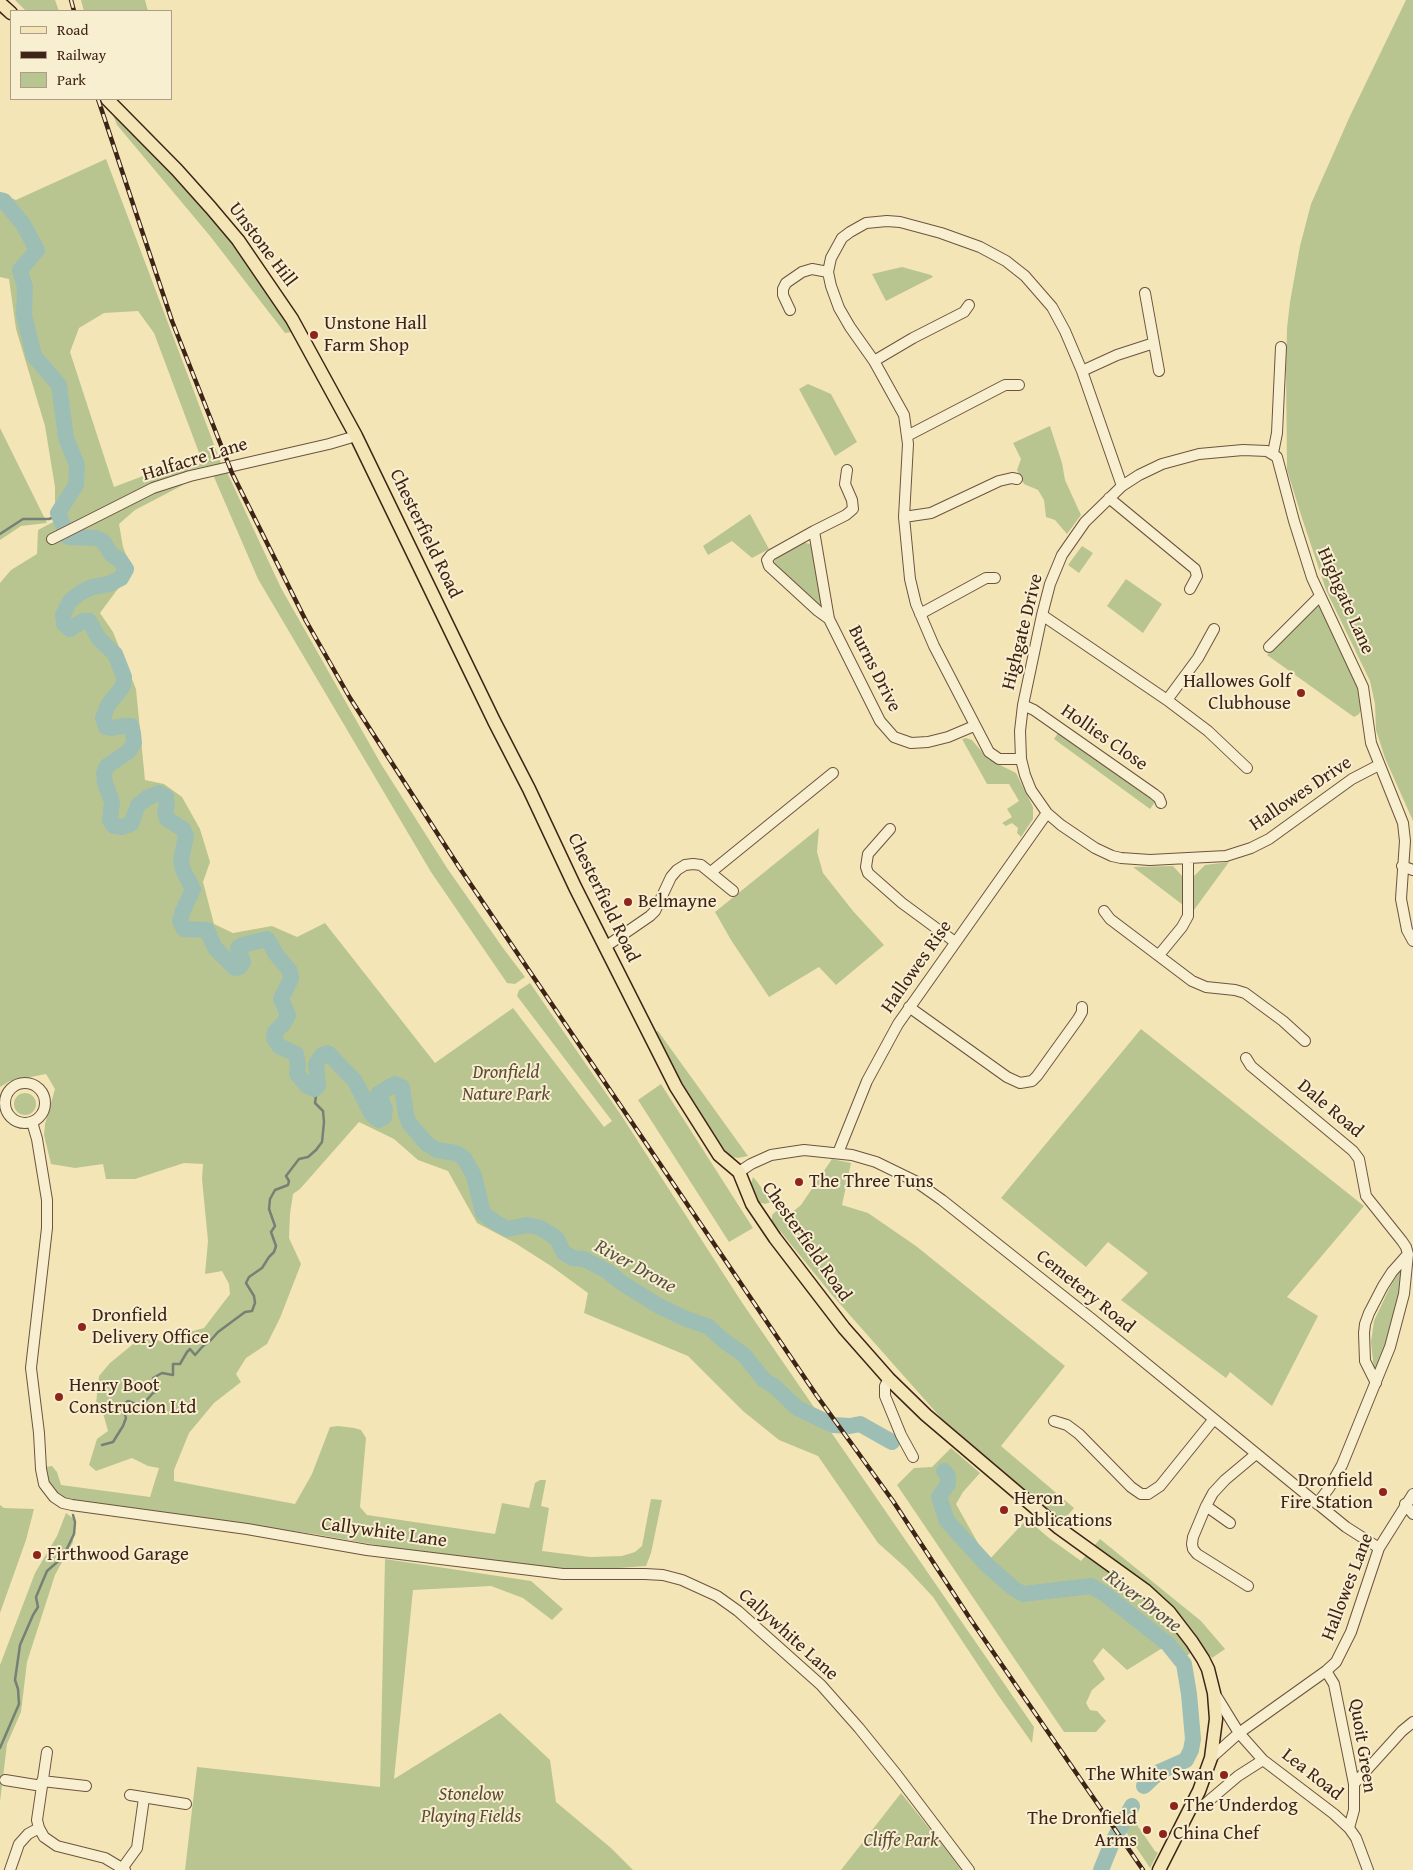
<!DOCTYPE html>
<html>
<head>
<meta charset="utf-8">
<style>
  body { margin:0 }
  #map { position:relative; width:1413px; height:1870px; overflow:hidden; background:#f4e5b6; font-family:"Gentium Book Plus",serif }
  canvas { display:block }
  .legend { position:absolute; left:10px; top:10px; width:162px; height:90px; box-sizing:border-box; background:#f8eed0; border:1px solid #ae9d86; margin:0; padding:6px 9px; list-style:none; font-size:15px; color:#3e2317 }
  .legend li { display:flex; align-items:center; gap:10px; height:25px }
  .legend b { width:25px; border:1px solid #ae9d86 }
</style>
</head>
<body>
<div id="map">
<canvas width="1413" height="1870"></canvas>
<ul class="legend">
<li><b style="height:6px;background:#f4e5b6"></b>Road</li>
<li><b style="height:6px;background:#3e2317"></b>Railway</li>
<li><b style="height:14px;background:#b9c590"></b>Park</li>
</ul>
</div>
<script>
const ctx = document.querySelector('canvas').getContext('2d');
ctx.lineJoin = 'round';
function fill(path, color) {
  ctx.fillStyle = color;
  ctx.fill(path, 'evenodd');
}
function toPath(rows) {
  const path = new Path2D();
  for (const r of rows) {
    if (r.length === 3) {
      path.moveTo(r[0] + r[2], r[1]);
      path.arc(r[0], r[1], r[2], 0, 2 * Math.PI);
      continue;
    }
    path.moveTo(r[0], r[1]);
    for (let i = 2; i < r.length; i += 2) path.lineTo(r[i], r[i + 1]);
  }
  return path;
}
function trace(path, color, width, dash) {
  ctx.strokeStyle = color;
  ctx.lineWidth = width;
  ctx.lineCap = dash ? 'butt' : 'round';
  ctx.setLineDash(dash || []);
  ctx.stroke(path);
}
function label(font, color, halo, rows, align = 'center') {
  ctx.font = font + ' "Gentium Book Plus",serif';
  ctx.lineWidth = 4;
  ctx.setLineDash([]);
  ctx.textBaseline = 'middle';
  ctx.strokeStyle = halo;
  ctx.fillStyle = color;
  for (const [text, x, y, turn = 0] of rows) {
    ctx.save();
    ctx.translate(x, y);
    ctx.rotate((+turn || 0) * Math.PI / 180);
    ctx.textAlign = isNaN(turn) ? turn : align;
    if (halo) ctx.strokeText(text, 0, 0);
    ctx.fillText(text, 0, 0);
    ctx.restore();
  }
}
fill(toPath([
  [15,0,55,0,59,11,26,11],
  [81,0,145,0,148,11,84,11],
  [1406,0,1413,0,1413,821,1385,758,1376,730,1375,704,1370,681,1326,590,1302,518,1287,470,1286,370,1287,328,1290,302,1300,246,1311,204,1350,116],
  [110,107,197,198,237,249,269,293,293,332,285,333,210,236,117,125],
  [106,159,221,463,189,470,183,485,135,510,119,524,123,547,133,573,117,590,100,613,113,632,136,689,145,780,164,784,182,797,200,829,210,862,203,882,214,924,233,933,272,926,297,937,325,923,435,1063,513,1008,604,1127,612,1121,517,996,519,990,530,983,621,1115,743,1304,1034,1727,1032,1743,998,1695,933,1597,906,1568,878,1543,818,1456,779,1440,743,1411,688,1356,584,1313,588,1293,551,1266,515,1243,477,1223,448,1171,418,1160,394,1139,359,1122,300,1189,293,1194,290,1214,289,1238,301,1264,280,1318,267,1344,246,1358,236,1374,241,1382,214,1403,189,1433,174,1470,174,1481,295,1504,312,1474,330,1427,338,1426,354,1428,361,1430,366,1438,360,1507,367,1515,495,1534,502,1503,529,1508,535,1483,540,1480,546,1480,541,1506,549,1508,542,1551,590,1557,622,1556,635,1552,642,1546,651,1499,662,1500,651,1553,646,1566,605,1569,565,1569,388,1547,314,1534,71,1501,59,1496,47,1486,44,1467,52,1466,57,1472,61,1485,150,1497,159,1468,148,1466,132,1458,96,1471,89,1465,97,1439,108,1431,103,1413,96,1404,99,1376,110,1363,138,1340,154,1339,169,1344,186,1333,204,1328,230,1294,229,1284,222,1271,205,1274,208,1241,202,1179,203,1164,184,1163,135,1179,106,1179,103,1164,75,1168,51,1164,44,1135,45,1124,55,1089,46,1074,10,1081,0,1087,0,583,11,570,37,554,38,530,55,521,55,487,45,426,16,329,9,279,0,277,0,194,16,200],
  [138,311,154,333,201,458,190,467,172,465,114,487,70,352,79,328,104,313],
  [902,267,931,275,933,277,886,301,872,274],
  [808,384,831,394,857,442,835,456,799,389],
  [1050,426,1062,463,1065,480,1081,515,1067,534,1055,520,1046,517,1044,500,1038,490,1024,484,1017,470,1021,459,1013,443],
  [0,428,47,523,21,526,0,540],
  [226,470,281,588,381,764,447,868,503,948,525,977,515,984,507,983,431,872,258,579,214,477,215,474],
  [750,514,769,549,752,558,732,541,708,555,703,546],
  [802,542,810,544,813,549,823,606,820,607,774,563,777,555],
  [1082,546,1093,553,1079,573,1068,565],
  [1126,579,1162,604,1143,633,1107,606],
  [1318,603,1351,664,1358,682,1362,707,1359,714,1354,717,1267,655],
  [1058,733,1155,802,1150,809,1054,739],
  [966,738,972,740,988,759,1016,773,1033,807,1033,819,1021,837,1017,833,1018,828,1012,823,1006,826,1002,823,1012,817,1007,809,1019,801,1009,784,987,784,962,739],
  [819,828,817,852,823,873,853,911,884,945,836,985,819,967,769,997,731,940,715,912],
  [1229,862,1194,910,1183,905,1133,867,1173,866,1182,876,1194,876,1205,865],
  [1141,1029,1364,1206,1287,1297,1318,1316,1272,1406,1230,1372,1226,1378,1121,1300,1148,1273,1108,1242,1086,1267,1001,1198],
  [658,1031,748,1156,738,1158,731,1157,710,1133,679,1081,655,1032],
  [661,1084,753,1228,729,1242,638,1100],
  [25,1104,11],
  [832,1159,851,1163,842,1205,868,1213,916,1246,1065,1366,1001,1446,1074,1508,1062,1522,941,1418,832,1295,772,1221,772,1215,777,1210,784,1219,801,1205],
  [753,1177,758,1183,771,1202,765,1204,758,1202,751,1184],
  [1402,1267,1398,1301,1390,1335,1377,1370,1374,1370,1371,1342,1374,1321,1390,1287],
  [951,1448,980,1473,963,1492,956,1504,988,1561,1027,1519,1049,1538,1081,1561,1100,1539,1201,1621,1225,1649,1212,1658,1200,1645,1177,1664,1164,1647,1127,1670,1103,1648,1093,1661,1105,1679,1092,1690,1086,1703,1090,1710,1097,1711,1106,1721,1096,1732,1064,1732,897,1485,914,1468,932,1467],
  [0,1505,4,1508,34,1509,26,1540,0,1613],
  [66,1513,74,1519,73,1542,55,1575,27,1662,21,1712,7,1744,0,1802,0,1665,35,1573,57,1536],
  [385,1559,531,1581,563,1609,552,1620,523,1598,491,1586,413,1590,394,1779,500,1713,550,1760,556,1802,611,1848,633,1870,185,1870,197,1767,380,1787],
  [901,1793,941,1843,961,1870,841,1870],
  [1124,1814,1139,1823,1137,1825,1155,1851,1158,1853,1150,1868,1120,1823]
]), '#b9c590');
trace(toPath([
  [0,534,23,519,49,519,59,515],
  [102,1445,113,1442,123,1426,126,1418,122,1405,128,1401,136,1404,143,1404,153,1393,160,1390,154,1384,153,1378,162,1373,173,1375,173,1364,180,1364,187,1352,190,1349,195,1355,203,1346,211,1340,218,1332,245,1312,252,1311,255,1303,254,1296,246,1283,249,1277,262,1268,269,1257,274,1252,276,1246,271,1232,275,1226,269,1209,270,1199,275,1190,288,1185,289,1181,286,1176,299,1159,308,1157,316,1150,322,1142,324,1122,323,1111,315,1103,316,1096,314,1089],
  [0,1748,19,1704,18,1689,15,1680,20,1645,33,1615,38,1607,36,1597,47,1571,63,1557,74,1534,75,1522,73,1515]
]), '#778075', 2.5);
trace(toPath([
  [0,200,4,201,23,224,37,250,20,270,25,287,24,315,34,356,59,385,66,438,77,465,76,485,58,513,68,537,96,538,103,541,111,554,120,560,126,569,121,578,109,584,92,587,80,593,70,601,63,615,64,624,70,629,83,621,89,621,99,639,115,654,124,677,123,686,108,705,103,718,106,727,112,728,123,726,131,726,133,733,134,743,129,751,107,766,104,773,105,783,112,802,110,820,114,826,122,827,131,824,138,805,147,798,159,793,166,797,167,804,165,812,167,819,183,829,186,836,181,860,183,870,193,889,182,913,180,921,184,929,207,930,215,948,235,968,240,967,243,962,238,948,242,945,267,939,271,945,275,953,290,971,291,979,281,999,288,1015,284,1023,275,1032,274,1038,279,1046,296,1054,298,1065,297,1074,307,1086,314,1089,318,1086,316,1064,322,1055,328,1053,355,1081,372,1115,379,1120,384,1117,385,1108,378,1094,395,1084,402,1087,406,1114,409,1123,427,1144,437,1150,456,1153,464,1158,474,1176,483,1213,490,1219,507,1229,527,1225,538,1227,549,1233,557,1239,564,1253,573,1258,584,1259,607,1271,622,1283,659,1306,684,1318,709,1327,724,1341,744,1355,764,1380,774,1386,797,1408,833,1425,850,1426,860,1424,892,1442],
  [944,1471,948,1476,948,1484,939,1497,947,1521,987,1565,1013,1588,1023,1594,1091,1586,1106,1595,1168,1644,1184,1664,1189,1694,1193,1739,1191,1750,1186,1760,1159,1772,1144,1786],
  [1101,1870,1112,1843,1132,1806]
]), '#9dbeb4', 16);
const minor = toPath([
  [1145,293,1159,371],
  [790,310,783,295,783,289,786,283,802,272,812,269,828,272],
  [874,361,913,338,964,312,969,305],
  [1082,371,1117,355,1154,343],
  [907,436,1005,385,1019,385],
  [1273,453,1277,433,1281,347],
  [847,470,845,484,852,500,853,509,846,515,814,531,829,619,880,721,894,737,911,743,928,742,948,737,974,726],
  [1109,498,1195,569,1197,576,1190,589],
  [904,517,931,513,999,481,1012,478,1017,479],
  [814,531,771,555,767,560,769,566,818,611,829,619],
  [52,539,153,488,190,476,329,444,356,436],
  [920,614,986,578,995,578],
  [1042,615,1167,700,1208,731,1247,768],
  [1269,647,1320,596],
  [1167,700,1198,658,1214,629],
  [1023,705,1034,710,1154,794,1159,798,1161,803],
  [1021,759,999,759,989,752,934,646,916,604,910,579,904,517,908,444,904,415,874,361,850,327,839,308,831,286,828,272,831,258,842,238,850,232,866,223,887,221,900,222,941,233,980,247,1006,261,1025,276,1052,307,1065,331,1082,371,1122,486],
  [1379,765,1352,779,1269,839,1251,848,1226,856,1150,860,1121,858,1112,856,1095,848,1061,825,1047,813,1031,790,1025,775,1021,759,1020,731,1023,705,1042,615,1050,584,1062,555,1085,522,1122,486,1139,475,1162,464,1199,454,1243,450,1267,451,1277,457,1294,521,1312,578,1363,687,1371,743,1403,823,1405,841,1401,899,1407,930,1413,941],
  [890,829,868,854,866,867,868,873,902,903,955,942],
  [1402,866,1413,870],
  [711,872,833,773],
  [1104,911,1110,919,1192,981,1206,987,1235,990,1245,993,1283,1021,1305,1041],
  [605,947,650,916,655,911,671,877,677,870,685,865,693,864,701,865,733,891],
  [1159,955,1182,927,1188,916,1188,859],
  [909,1007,1007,1077,1020,1083,1032,1081,1037,1076,1078,1019,1082,1012,1082,1007],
  [1246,1058,1251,1066,1353,1151,1359,1159,1366,1196,1402,1241,1406,1247,1408,1254,1404,1294,1390,1347,1342,1465,1329,1488,1317,1504],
  [25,1103,20],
  [32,1122,37,1139,47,1200,47,1228,31,1368,39,1433,41,1469,44,1484,54,1497,63,1503,72,1505,247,1529,367,1550,563,1574,645,1574,663,1575,682,1580,717,1596,738,1611,821,1685,859,1728,897,1775,969,1870],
  [838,1153,867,1081,898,1024,1047,813],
  [739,1172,751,1164,771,1155,804,1150,852,1155,876,1162,915,1181,942,1200,1093,1320,1346,1527,1379,1548],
  [889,1379,885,1386,885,1396,901,1435,913,1457],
  [1376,1383,1365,1361,1364,1333,1365,1324,1369,1313,1383,1286,1392,1272,1408,1254],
  [1054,1421,1067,1425,1079,1434,1131,1487,1141,1494,1148,1494,1160,1486,1214,1419],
  [1405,1504,1413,1514],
  [1206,1506,1230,1523],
  [1248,1586,1197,1554,1193,1549,1192,1544,1193,1537,1206,1506,1213,1493,1225,1480,1256,1454],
  [1326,1671,1334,1684,1354,1784,1354,1810,1349,1828],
  [1215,1694,1239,1733,1263,1760,1334,1814,1349,1828,1356,1838,1368,1870],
  [47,1752,37,1820,39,1828,44,1837,57,1846,105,1858,125,1870],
  [1211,1758,1239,1733,1326,1671,1336,1662,1351,1632,1379,1548,1413,1494],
  [5,1780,42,1786],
  [42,1781,86,1786],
  [1354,1784,1402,1731,1413,1722],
  [130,1795,186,1804],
  [1205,1804,1238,1776,1263,1760],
  [10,1870,19,1844,28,1834,39,1828],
  [121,1870,137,1848,144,1798]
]);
const major = toPath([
  [0,3,11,13],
  [107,99,177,170,211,208,238,240,292,319,356,436,494,721,529,789,575,887,676,1087,719,1155,739,1172,752,1204,775,1238,844,1328,889,1379,926,1415,1059,1528,1145,1590,1169,1612,1192,1642,1203,1659,1208,1669,1214,1693,1216,1719,1211,1758,1199,1791,1159,1870]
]);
trace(minor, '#6c543f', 12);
trace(major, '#3e2317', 15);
trace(minor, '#f8eed0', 10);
trace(major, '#f4e5b6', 12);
const rail = toPath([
  [71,0,74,11],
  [98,99,172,321,232,473,306,621,350,698,459,867,817,1396,893,1501,971,1620,1143,1870]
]);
trace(rail, '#3e2317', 4.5);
trace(rail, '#f8eed0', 2.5, [8]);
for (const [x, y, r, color] of [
  [314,335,5,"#8f2418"],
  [1301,693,5,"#8f2418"],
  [628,902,5,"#8f2418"],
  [799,1182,5,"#8f2418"],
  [82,1327,5,"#8f2418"],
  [59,1397,5,"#8f2418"],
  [1383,1492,5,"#8f2418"],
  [1004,1510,5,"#8f2418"],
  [37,1555,5,"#8f2418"],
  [1224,1775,5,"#8f2418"],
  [1174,1806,5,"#8f2418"],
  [1147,1830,5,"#8f2418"],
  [1163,1834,5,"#8f2418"]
]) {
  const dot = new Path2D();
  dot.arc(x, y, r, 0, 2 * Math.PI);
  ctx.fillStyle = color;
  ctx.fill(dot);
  trace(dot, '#f8eed0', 2);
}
label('19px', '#3e2317', '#f8eed0', [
  ["Unstone Hill",262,245,53],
  ["Halfacre Lane",195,460,-17],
  ["Chesterfield Road",425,534,64],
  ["Highgate Lane",1345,601,66],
  ["Highgate Drive",1023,632,-76],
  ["Burns Drive",874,669,63],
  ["Hollies Close",1104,738,35],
  ["Hallowes Drive",1301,794,-34],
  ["Chesterfield Road",603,898,64],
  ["Hallowes Rise",917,967,-55],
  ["Dale Road",1330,1109,40],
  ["Chesterfield Road",806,1242,55],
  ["Cemetery Road",1085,1292,39],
  ["Callywhite Lane",384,1533,8],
  ["Hallowes Lane",1348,1587,-69],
  ["Callywhite Lane",788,1635,42],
  ["Quoit Green",1362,1746,81],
  ["Lea Road",1312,1775,38]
]);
label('19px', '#3e2317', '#f8eed0', [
  ["Unstone Hall",324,324],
  ["Farm Shop",324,346],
  ["Hallowes Golf",1291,682,"right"],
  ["Clubhouse",1291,704,"right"],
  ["Belmayne",638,902],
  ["The Three Tuns",809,1182],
  ["Dronfield",92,1316],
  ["Delivery Office",92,1338],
  ["Henry Boot",69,1386],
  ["Construcion Ltd",69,1408],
  ["Dronfield",1373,1481,"right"],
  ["Fire Station",1373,1503,"right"],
  ["Heron",1014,1499],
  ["Publications",1014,1521],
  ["Firthwood Garage",47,1555],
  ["The White Swan",1214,1775,"right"],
  ["The Underdog",1184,1806],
  ["The Dronfield",1137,1819,"right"],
  ["Arms",1137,1841,"right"],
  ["China Chef",1173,1834]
], 'left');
label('italic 19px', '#5d4c35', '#f8eed0', [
  ["Dronfield",506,1073],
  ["Nature Park",506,1095],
  ["Stonelow",471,1795],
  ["Playing Fields",471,1817],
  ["Cliffe Park",901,1841]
]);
label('italic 20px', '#5a5246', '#f8eed0', [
  ["River Drone",635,1267,29],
  ["River Drone",1143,1602,37]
]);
</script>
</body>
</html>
